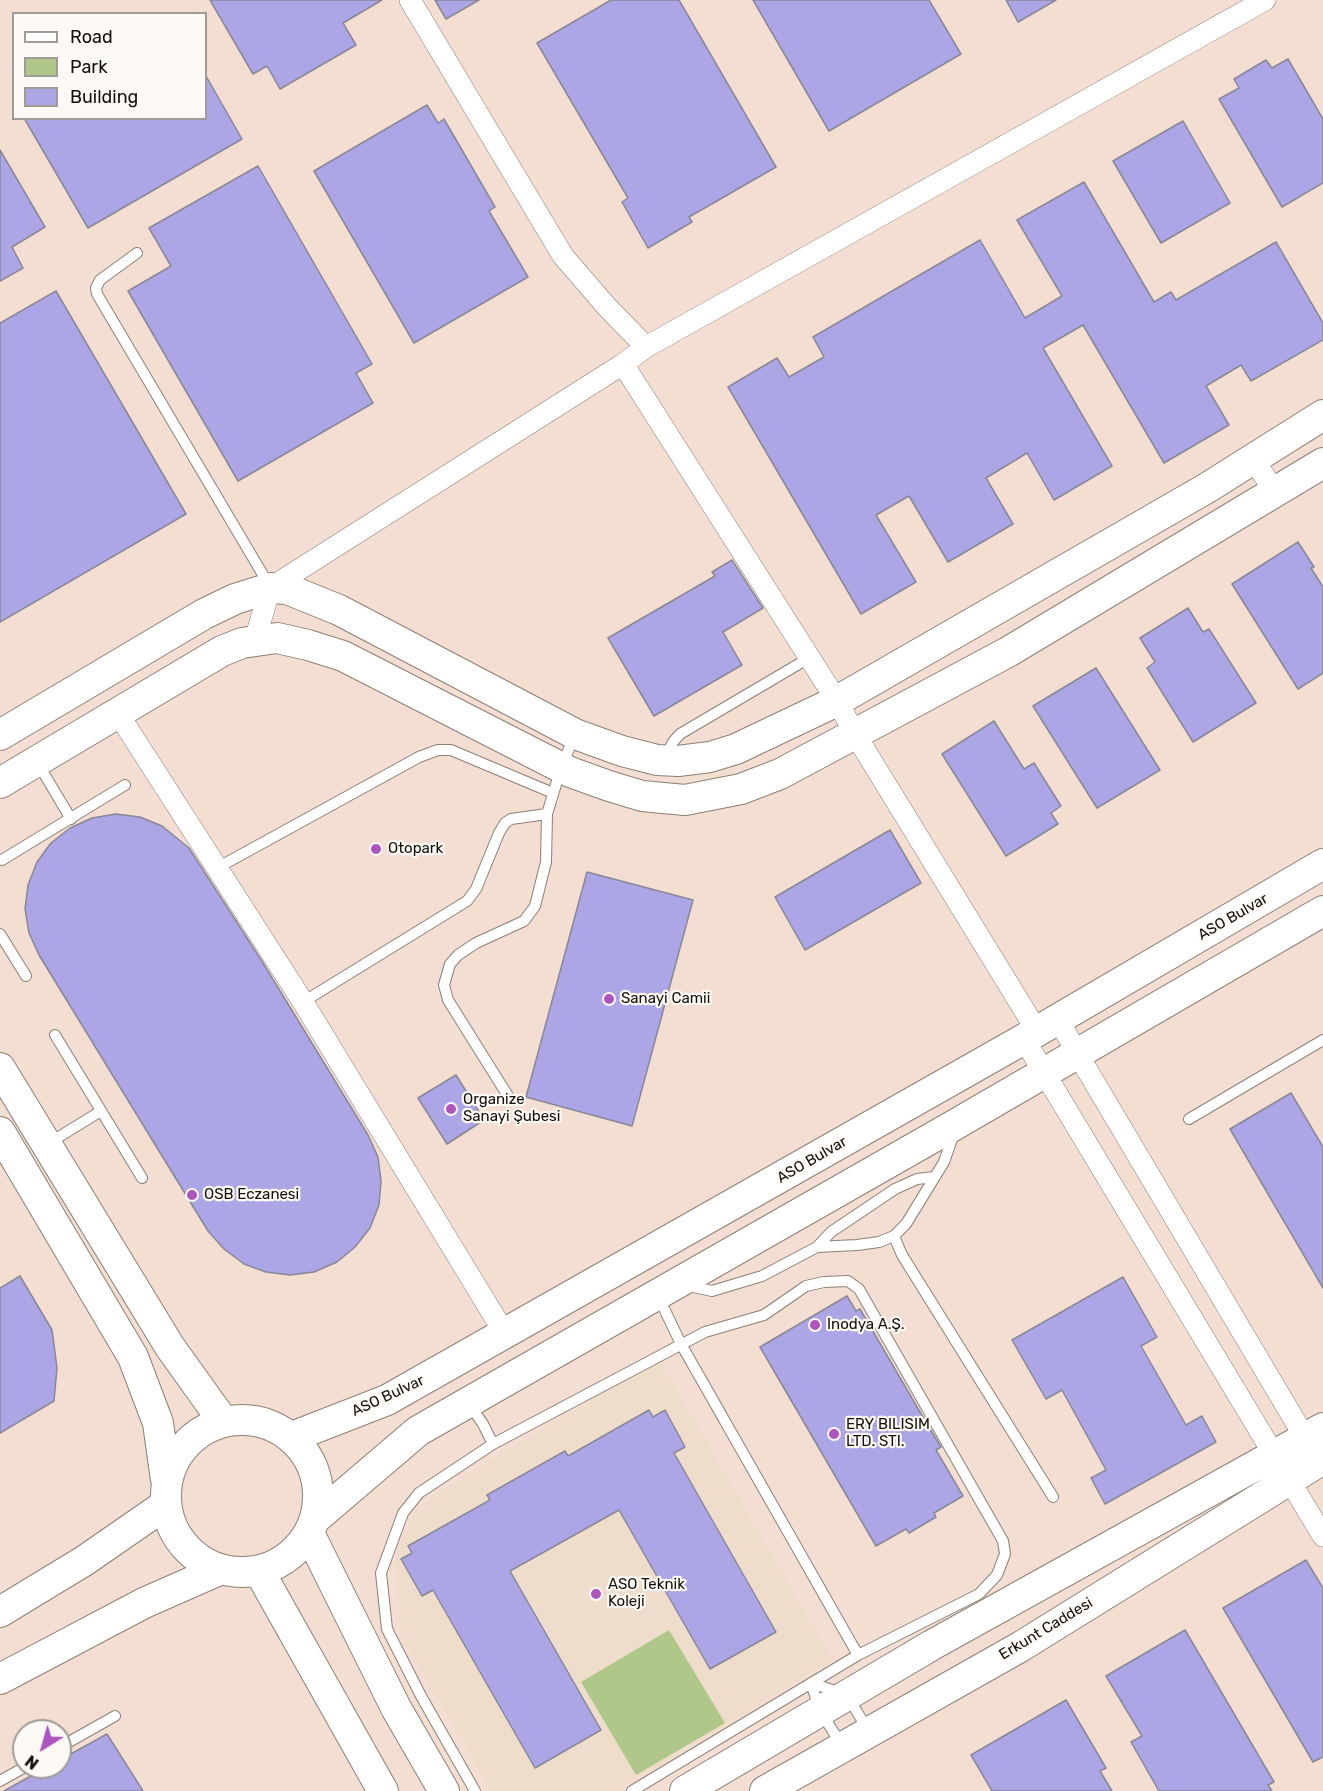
<!DOCTYPE html>
<html>
<head>
<meta charset="utf-8">
<style>
  body { margin:0 }
  #map { position:relative; width:1323px; height:1791px; overflow:hidden; background:#f6eade; font-family:Rubik,sans-serif }
  canvas { display:block }
  .legend { position:absolute; left:12px; top:12px; width:195px; height:108px; box-sizing:border-box; background:#fdf9f4; border:2px solid #9f9c97; margin:0; padding:8px 10px; list-style:none; font-size:18px; color:#13100b }
  .legend li { display:flex; align-items:center; gap:12px; height:30px }
  .legend b { width:30px; border:2px solid #9f9c97 }
  .north { position:absolute; left:12px; top:1719px; width:60px; height:60px; box-sizing:border-box; background:#fdf9f4; border:2px solid #9f9c97; border-radius:50%; rotate:217deg; font-size:16px; font-weight:700; line-height:24px; text-align:center; color:#13100b }
  .north::after { content:''; display:block; margin:auto; width:21px; height:27px; background:#ad54c1; clip-path:polygon(50% 0,100% 100%,50% 72%,0 100%) }
</style>
</head>
<body>
<div id="map">
<canvas width="1323" height="1791"></canvas>
<ul class="legend">
<li><b style="height:8px;background:#fff"></b>Road</li>
<li><b style="height:16px;background:#afc88a"></b>Park</li>
<li><b style="height:16px;background:#aca5e6"></b>Building</li>
</ul>
<div class="north">N</div>
</div>
<script>
const ctx = document.querySelector('canvas').getContext('2d');
ctx.lineJoin = 'round';
function fill(path, color) {
  ctx.fillStyle = color;
  ctx.fill(path, 'evenodd');
}
function toPath(rows) {
  const path = new Path2D();
  for (const r of rows) {
    if (r.length === 3) {
      path.moveTo(r[0] + r[2], r[1]);
      path.arc(r[0], r[1], r[2], 0, 2 * Math.PI);
      continue;
    }
    path.moveTo(r[0], r[1]);
    for (let i = 2; i < r.length; i += 2) path.lineTo(r[i], r[i + 1]);
  }
  return path;
}
function trace(path, color, width, dash) {
  ctx.strokeStyle = color;
  ctx.lineWidth = width;
  ctx.lineCap = dash ? 'butt' : 'round';
  ctx.setLineDash(dash || []);
  ctx.stroke(path);
}
function label(font, color, halo, rows, align = 'center') {
  ctx.font = font + ' Rubik,sans-serif';
  ctx.lineWidth = 4.5;
  ctx.setLineDash([]);
  ctx.textBaseline = 'middle';
  ctx.strokeStyle = halo;
  ctx.fillStyle = color;
  for (const [text, x, y, turn = 0] of rows) {
    ctx.save();
    ctx.translate(x, y);
    ctx.rotate((+turn || 0) * Math.PI / 180);
    ctx.textAlign = isNaN(turn) ? turn : align;
    if (halo) ctx.strokeText(text, 0, 0);
    ctx.fillText(text, 0, 0);
    ctx.restore();
  }
}
fill(toPath([
  [0,0,1323,0,1323,1791,0,1791],
  [14,14,206,14,206,118,14,118],
  [24,1731,60,1731,60,1767,24,1767]
]), '#f4ddd1');
fill(toPath([
  [659,1360,832,1659,617,1791,492,1791,400,1633,396,1556,416,1509,478,1468]
]), '#eeddcb');
fill(toPath([
  [669,1630,725,1723,636,1775,581,1682]
]), '#afc88a');
const building = toPath([
  [210,0,382,0,343,23,356,45,280,89,267,66,253,74,210,0],
  [435,0,479,0,446,19,435,0],
  [611,0,679,0,776,167,689,217,692,222,648,248,622,202,628,198,537,43,611,0],
  [753,0,929,0,961,54,829,131,753,0],
  [1006,0,1056,0,1018,22,1006,0],
  [1288,59,1323,119,1323,183,1282,207,1219,99,1239,88,1234,79,1266,60,1272,68,1288,59],
  [206,76,242,139,88,228,24,118,206,118,206,76],
  [427,105,438,123,444,119,495,207,489,211,528,277,414,343,314,171,427,105],
  [1183,121,1230,203,1161,243,1113,161,1183,121],
  [0,150,45,227,12,247,23,268,0,281,0,150],
  [258,166,372,364,356,373,373,403,238,481,128,291,171,266,149,228,258,166],
  [1084,182,1154,302,1171,292,1176,300,1276,242,1323,323,1323,340,1251,381,1241,365,1206,386,1229,425,1164,463,1083,325,1043,348,1112,466,1054,500,1027,453,986,478,1013,524,948,562,909,496,876,515,916,582,861,614,728,387,777,358,789,377,824,357,813,337,980,240,1025,318,1062,296,1017,220,1084,182],
  [56,291,186,514,0,622,0,323,56,291],
  [1298,542,1314,567,1311,568,1323,587,1323,673,1298,689,1232,584,1298,542],
  [732,560,763,608,723,632,742,665,654,716,608,638,715,576,712,572,732,560],
  [1188,608,1203,632,1209,629,1256,703,1193,742,1147,668,1155,662,1140,638,1188,608],
  [1096,668,1160,770,1097,808,1033,706,1096,668],
  [994,721,1024,769,1034,763,1061,806,1051,813,1058,824,1006,856,942,754,994,721],
  [116,814,140,817,162,826,189,848,263,963,368,1135,378,1157,381,1181,379,1205,370,1228,355,1247,337,1262,314,1272,290,1275,266,1272,244,1264,224,1249,208,1231,39,955,29,933,25,909,28,885,37,862,51,843,70,828,92,818,116,814],
  [890,830,921,883,805,950,775,897,890,830],
  [587,872,693,900,632,1126,526,1097,587,872],
  [456,1075,484,1120,447,1144,418,1098,456,1075],
  [1291,1093,1323,1147,1323,1288,1230,1129,1291,1093],
  [20,1276,52,1330,57,1368,54,1401,0,1433,0,1288,20,1276],
  [1123,1277,1157,1337,1141,1346,1186,1425,1202,1416,1216,1442,1105,1504,1091,1478,1106,1470,1062,1390,1046,1399,1012,1340,1123,1277],
  [847,1296,856,1311,860,1309,927,1424,941,1447,936,1450,963,1496,934,1513,936,1517,909,1533,906,1529,876,1546,760,1347,847,1296],
  [649,1410,653,1417,665,1410,685,1447,674,1453,776,1632,710,1669,619,1510,603,1519,510,1571,601,1730,535,1768,433,1590,422,1596,401,1559,412,1553,408,1546,490,1500,487,1495,565,1451,568,1456,649,1410],
  [1306,1560,1323,1588,1323,1757,1313,1762,1223,1608,1306,1560],
  [1185,1630,1274,1782,1268,1785,1272,1791,1159,1791,1131,1742,1142,1736,1106,1676,1185,1630],
  [1066,1700,1106,1768,1100,1771,1112,1791,992,1791,971,1755,1066,1700],
  [107,1734,143,1791,4,1791,47,1767,60,1767,60,1760,107,1734]
]);
fill(building, '#aca5e6');
trace(building, '#888896', 1.5);
const lane = toPath([
  [137,253,100,280,96,288,97,294,269,585],
  [666,756,673,742,680,734,809,658],
  [37,762,71,819],
  [2,860,125,785],
  [217,868,419,757,438,750,451,750,553,793],
  [0,934,26,976],
  [303,1002,467,901,476,889,499,833,505,823,511,819,547,814],
  [55,1035,142,1178],
  [508,1096,448,1000,444,985,450,964,458,955,476,943,524,921,535,906,546,862,547,814,561,768,575,734],
  [1189,1119,1323,1040],
  [49,1143,101,1111],
  [894,1236,902,1255,1053,1497],
  [817,1247,857,1245,879,1242,894,1236,906,1224,944,1162,952,1139,951,1131],
  [688,1280,694,1287,712,1291,762,1276,817,1247,831,1232,895,1189,917,1179,934,1177],
  [658,1296,681,1344,858,1655],
  [469,1404,483,1424,493,1444,419,1493,403,1513,381,1573,387,1629,421,1696,475,1791],
  [493,1444,705,1332,764,1315,806,1286,824,1282,848,1281,859,1289,1003,1541,1005,1554,997,1575,979,1594,858,1655,632,1791],
  [811,1683,847,1695,869,1732],
  [811,1683,820,1711,843,1747],
  [60,1747,115,1716],
  [0,1781,25,1767]
]);
const street = toPath([
  [410,0,563,256,607,307,646,347],
  [623,364,837,701,855,734,1037,1031],
  [1253,459,1275,492],
  [255,640,270,588,623,364,646,347,1265,0],
  [117,712,303,1002,505,1334],
  [1058,1019,1077,1053,1311,1448],
  [1024,1039,1323,1536]
]);
const secondary = toPath([
  [0,735,204,614,235,599,270,588,287,589,339,610,575,734,622,751,657,760,678,761,710,757,736,749,837,701,1207,488,1323,415],
  [0,783,222,651,242,643,277,638,308,645,343,656,570,772,609,786,642,796,685,800,741,789,780,774,1008,652,1323,463],
  [0,1068,170,1347,223,1421],
  [0,1132,133,1357,158,1423,166,1480],
  [242,1496,76],
  [292,1437,387,1400,1024,1039,1323,864],
  [316,1518,418,1431,951,1127,1323,911],
  [309,1533,396,1708,444,1791],
  [259,1571,383,1791],
  [0,1612,84,1561,165,1505],
  [0,1679,144,1603,219,1570],
  [685,1791,932,1645,1323,1428],
  [765,1791,1020,1647,1323,1459]
]);
trace(lane, '#8b8175', 12);
trace(street, '#8b8175', 22);
trace(secondary, '#8b8175', 32);
trace(lane, '#fff', 10);
trace(street, '#fff', 21);
trace(secondary, '#fff', 30);
for (const [x, y, r, color] of [
  [376,849,6,"#ad54c1"],
  [609,999,6,"#ad54c1"],
  [451,1109,6,"#ad54c1"],
  [192,1195,6,"#ad54c1"],
  [815,1325,6,"#ad54c1"],
  [834,1434,6,"#ad54c1"],
  [596,1594,6,"#ad54c1"]
]) {
  const dot = new Path2D();
  dot.arc(x, y, r, 0, 2 * Math.PI);
  ctx.fillStyle = color;
  ctx.fill(dot);
  trace(dot, '#fdf9f4', 2);
}
label('15px', '#13100b', '#fdf9f4', [
  ["Otopark",388,849],
  ["Sanayi Camii",621,999],
  ["Organize",463,1100],
  ["Sanayi Şubesi",463,1117],
  ["OSB Eczanesi",204,1195],
  ["Inodya A.Ş.",827,1325],
  ["ERY BILISIM",846,1425],
  ["LTD. STI.",846,1442],
  ["ASO Teknik",608,1585],
  ["Koleji",608,1602]
], 'left');
label('15px', '#13100b', '#fdf9f4', [
  ["ASO Bulvar",1233,917,-30],
  ["ASO Bulvar",812,1160,-30],
  ["ASO Bulvar",388,1396,-25],
  ["Erkunt Caddesi",1046,1629,-31]
]);
</script>
</body>
</html>
